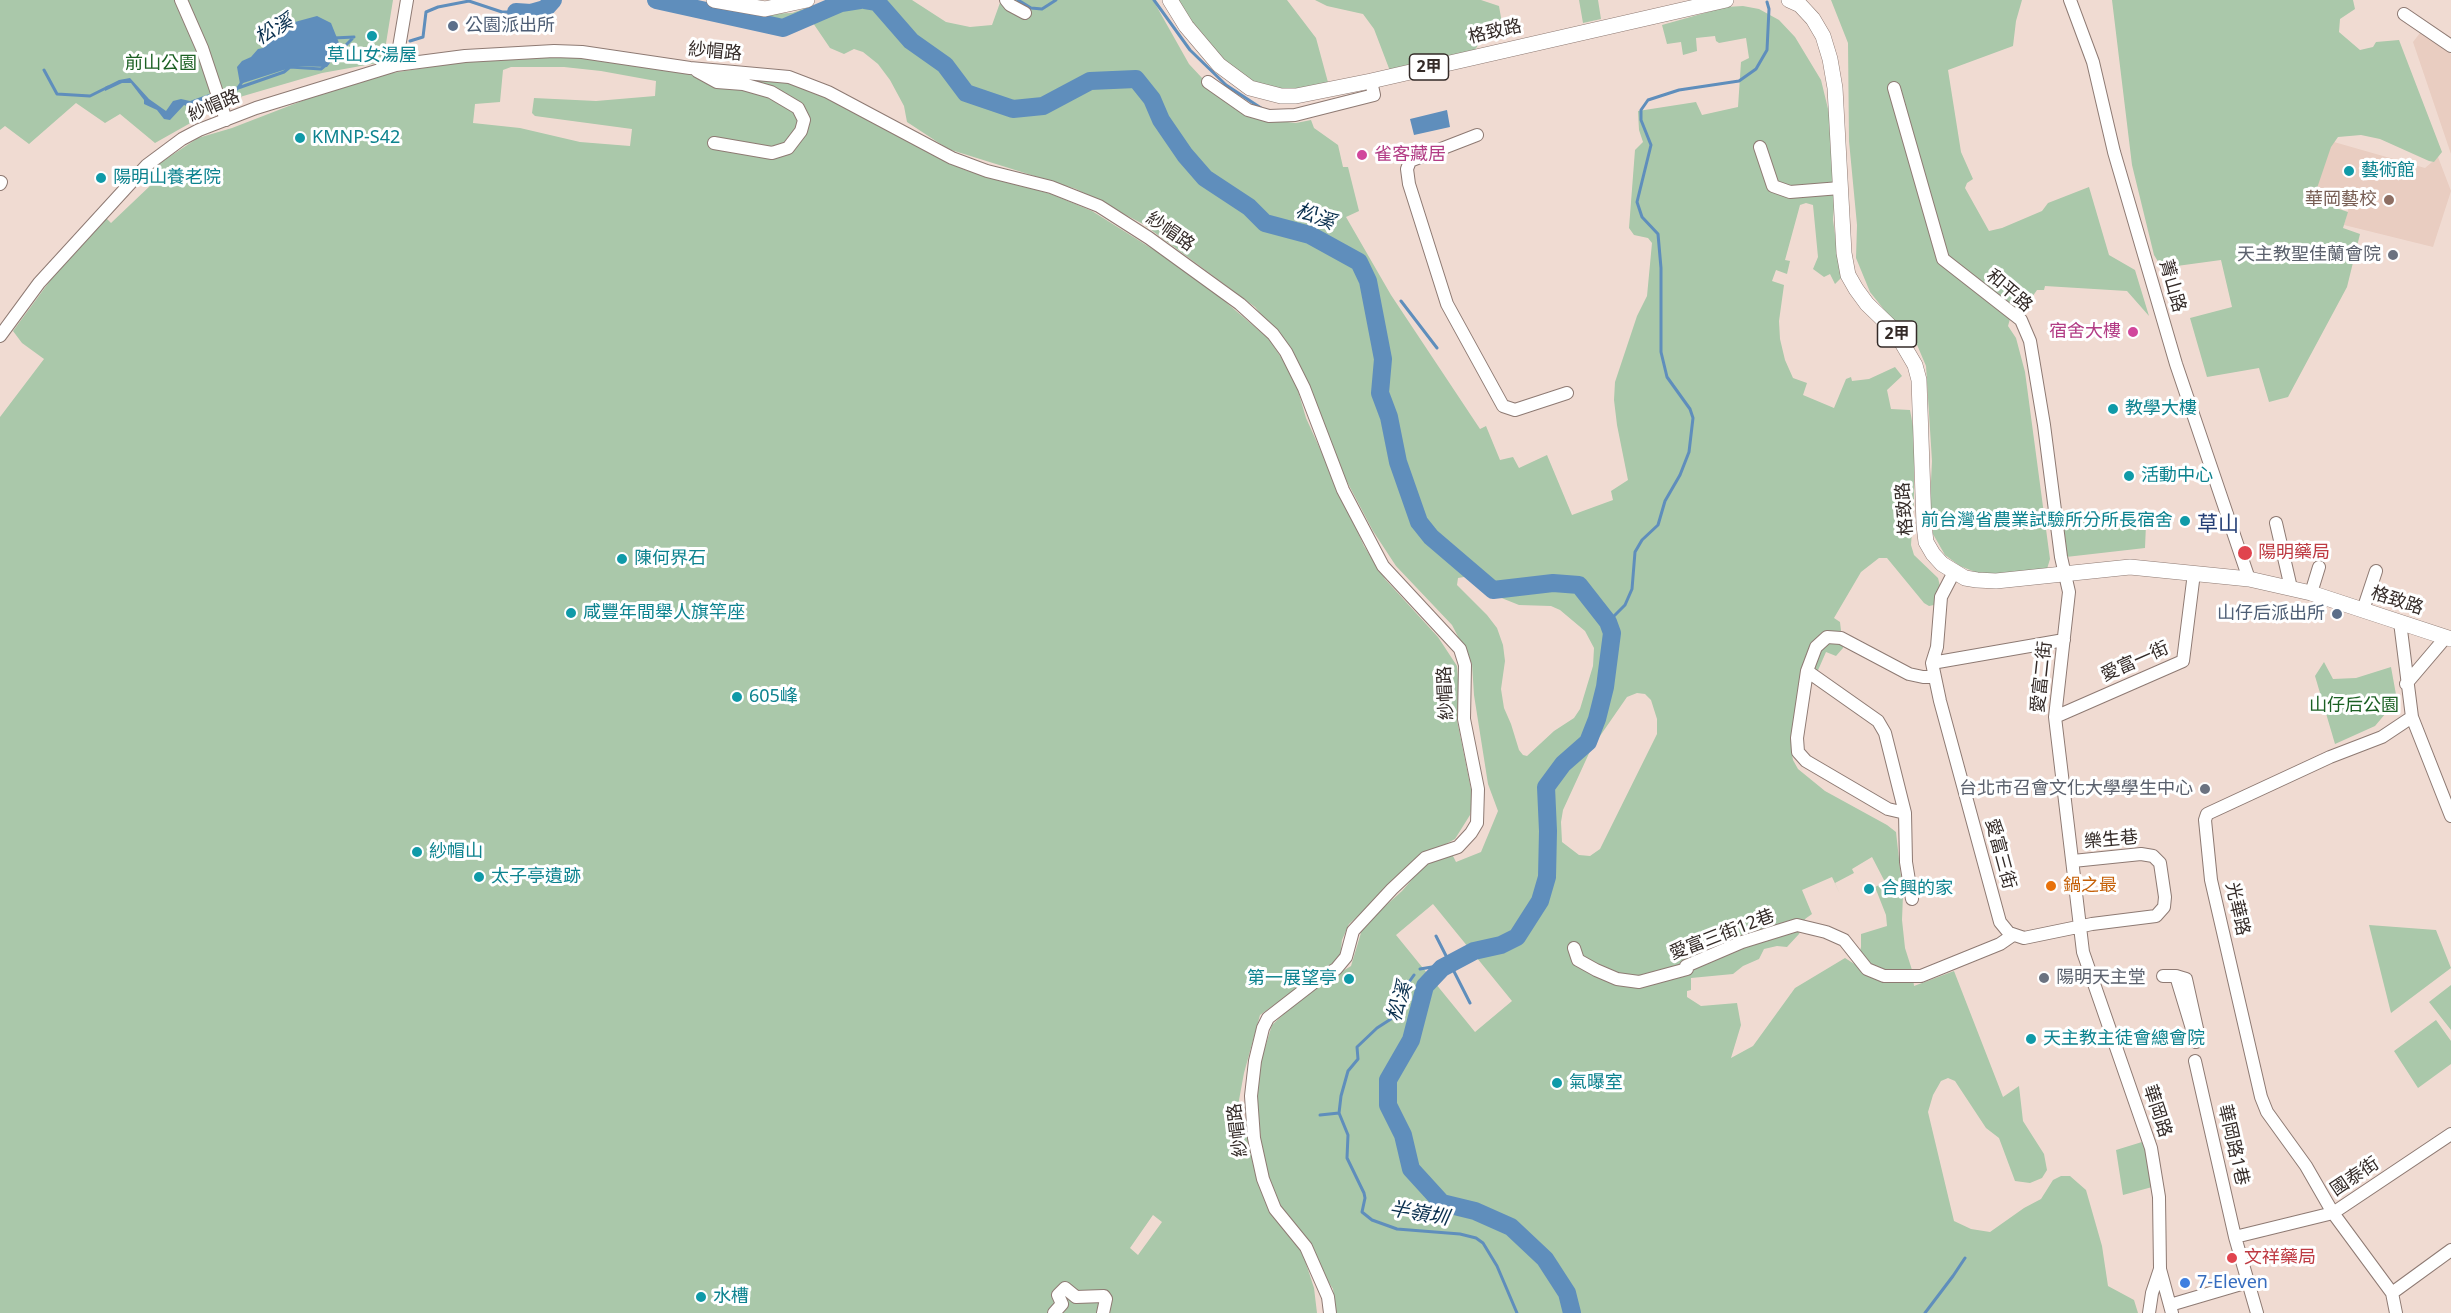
<!DOCTYPE html>
<html>
<head>
<meta charset="utf-8">
<style>
  body { margin:0 }
  canvas { display:block; background:#f0dbd2 }
</style>
</head>
<body>
<canvas width="2451" height="1313"></canvas>
<script>
const ctx = document.querySelector('canvas').getContext('2d');
ctx.lineJoin = 'round';
function fill(path, color) {
  ctx.fillStyle = color;
  ctx.fill(path, 'evenodd');
}
function toPath(rows) {
  const path = new Path2D();
  for (const r of rows) {
    path.moveTo(r[0], r[1]);
    for (let i = 2; i < r.length; i += 2) path.lineTo(r[i], r[i + 1]);
  }
  return path;
}
function trace(path, color, width, dash) {
  ctx.strokeStyle = color;
  ctx.lineWidth = width;
  ctx.lineCap = dash ? 'butt' : 'round';
  ctx.setLineDash(dash || []);
  ctx.stroke(path);
}
function label(font, color, halo, rows, align = 'center') {
  ctx.font = font + ' "Noto Sans","Noto Sans TC",sans-serif';
  ctx.lineWidth = 6;
  ctx.setLineDash([]);
  ctx.textBaseline = 'middle';
  ctx.strokeStyle = halo;
  ctx.fillStyle = color;
  for (const [text, x, y, turn = 0] of rows) {
    ctx.save();
    ctx.translate(x, y);
    ctx.rotate((+turn || 0) * Math.PI / 180);
    ctx.textAlign = isNaN(turn) ? turn : align;
    if (halo) ctx.strokeText(text, 0, 0);
    ctx.fillText(text, 0, 0);
    ctx.restore();
  }
}
fill(toPath([
  [2420,33,2451,54,2451,154,2413,42],
  [2327,140,2425,168,2438,157,2451,191,2433,247,2344,225,2349,207,2309,193]
]), '#e9cdc1');
fill(toPath([
  [0,0,393,0,383,62,322,73,233,99,155,143,120,114,105,123,76,103,29,144,5,126,0,130],
  [829,0,912,0,946,22,970,27,992,25,1001,0,1153,0,1189,64,1216,93,1252,118,1296,123,1311,120,1314,128,1338,145,1343,167,1348,167,1359,211,1346,217,1391,295,1480,429,1486,426,1500,460,1513,457,1519,468,1547,455,1572,515,1613,500,1611,491,1628,480,1617,425,1614,400,1615,382,1637,316,1647,296,1652,243,1648,238,1634,235,1629,228,1635,150,1643,142,1639,130,1638,111,1696,102,1702,115,1738,107,1741,62,1749,58,1746,38,1719,43,1716,41,1715,36,1696,38,1697,51,1683,55,1681,42,1667,44,1662,25,1726,7,1743,6,1759,9,1779,20,1795,37,1821,80,1830,117,1836,176,1833,220,1841,278,1835,284,1830,274,1824,277,1813,269,1818,257,1813,205,1806,203,1800,205,1785,260,1790,261,1787,274,1776,270,1772,281,1784,285,1779,321,1780,339,1785,360,1793,378,1807,383,1803,395,1834,408,1846,379,1851,377,1852,381,1869,379,1895,367,1902,376,1887,390,1891,409,1910,410,1914,432,1914,501,1911,545,1914,555,1938,578,1940,586,1934,605,1929,606,1924,603,1887,558,1879,558,1861,572,1834,618,1840,622,1843,648,1836,656,1826,652,1794,725,1791,749,1793,760,1798,769,1825,791,1887,825,1896,832,1903,895,1902,920,1905,948,1912,970,1914,986,1954,971,2003,1097,2019,1086,2023,1121,2044,1154,2047,1170,2042,1178,2030,1183,2015,1181,1999,1138,1986,1128,1955,1081,1948,1078,1941,1081,1933,1095,1928,1112,1954,1221,1971,1229,1990,1232,2024,1208,2041,1199,2053,1180,2061,1176,2070,1176,2086,1190,2102,1246,2108,1286,2134,1300,2138,1313,1336,1313,1333,1289,1280,1207,1263,1166,1256,1083,1258,1070,1272,1025,1305,994,1351,966,1363,926,1402,891,1428,861,1452,854,1456,862,1481,852,1498,811,1488,784,1474,695,1472,664,1452,625,1396,566,1373,531,1333,455,1275,331,1255,307,1143,224,1076,189,948,149,907,122,904,106,890,80,878,64,863,52,854,49,844,54,830,48,813,23,794,30,764,14,792,13],
  [1464,577,1478,583,1489,593,1519,605,1551,606,1560,610,1585,631,1594,648,1593,666,1580,709,1574,718,1554,731,1527,756,1523,755,1519,750,1511,724,1504,708,1501,689,1505,661,1503,645,1497,628,1487,615,1457,585,1458,578],
  [1637,693,1645,694,1651,700,1657,719,1657,734,1600,849,1590,856,1579,855,1562,842,1561,822,1563,810,1591,749,1627,697],
  [1872,857,1885,882,1875,887,1886,915,1887,926,1861,934,1861,947,1856,965,1845,958,1795,988,1753,1046,1731,1058,1741,1025,1737,1003,1701,1006,1687,997,1687,991,1691,990,1691,978,1733,974,1743,966,1759,959,1764,949,1777,946,1787,947,1799,934,1805,919,1812,914,1802,890,1832,877,1840,894,1835,883,1854,873,1852,869],
  [1433,904,1512,1001,1475,1032,1396,935],
  [1176,0,1287,0,1316,38,1329,86,1297,94,1262,88,1226,65,1197,31],
  [1315,0,1481,0,1499,6,1503,29,1483,38,1474,51,1390,71,1374,29,1363,14,1327,6],
  [1579,0,1598,0,1601,19,1583,23],
  [1831,0,2022,0,2016,21,2013,46,1948,70,1961,152,1973,179,1967,183,1965,188,1989,231,2002,228,2042,211,2048,203,2089,187,2109,255,2135,270,2149,316,2127,291,2045,286,2044,290,2037,290,2030,300,2014,310,2010,319,2008,326,2016,338,2025,372,2050,559,2047,569,1983,575,1960,566,1945,555,1933,534,1930,502,1932,461,1926,366,1915,340,1886,312,1870,292,1856,258,1857,225,1849,141,1848,43],
  [2112,0,2353,0,2355,9,2340,19,2339,32,2360,50,2373,47,2376,42,2399,40,2442,152,2434,162,2429,161,2380,139,2361,135,2338,137,2331,147,2313,200,2348,212,2343,228,2360,234,2347,287,2288,397,2269,402,2259,368,2207,377,2190,318,2232,307,2221,260,2162,268,2154,255,2132,165],
  [555,53,787,79,860,113,965,170,1051,194,1092,211,1194,275,1269,339,1294,377,1306,418,1364,546,1385,579,1438,637,1457,666,1459,693,1457,720,1473,799,1470,815,1455,839,1424,856,1349,924,1342,940,1340,958,1260,1015,1244,1073,1239,1100,1256,1175,1301,1248,1314,1288,1317,1313,0,1313,0,417,44,359,22,343,13,331,77,244,103,215,111,223,152,184,143,174,198,138,232,128,307,99,379,75,469,61],
  [511,67,564,67,601,71,656,81,655,96,596,101,534,98,532,113,535,116,632,129,630,146,580,142,520,128,473,123,475,104,500,102,503,70],
  [1153,1215,1162,1222,1138,1255,1130,1248],
  [2063,520,2146,524,2145,548,2066,557],
  [2324,662,2333,679,2356,678,2391,667,2397,700,2375,726,2335,744,2315,676],
  [2369,925,2436,930,2451,968,2391,1013],
  [2451,985,2451,1030,2429,1002],
  [2436,1020,2451,1041,2451,1064,2418,1088,2394,1051],
  [2155,1138,2163,1184,2123,1195,2116,1150]
]), '#aac8aa');
fill(toPath([
  [317,16,331,23,341,48,327,67,296,66,240,84,237,67,242,61,251,57,258,49,263,48,291,23],
  [130,78,149,99,166,111,173,101,181,99,190,101,223,89,232,91,232,93,189,107,184,105,170,120,164,119,157,110,144,104,144,100,131,83,122,83,105,91,105,87,119,80],
  [1447,110,1450,127,1414,135,1410,119]
]), '#5f8ebc');
trace(toPath([
  [1018,0,1031,8,1042,9,1056,0],
  [1154,0,1190,50,1226,85,1261,108],
  [334,38,354,37],
  [410,41,423,37,426,12,438,7,469,1,502,12,516,12],
  [334,57,352,39],
  [44,70,57,94,90,96,108,87],
  [238,88,284,72,290,67,321,69,327,64],
  [229,92,237,89,242,82],
  [1401,301,1437,348],
  [1608,622,1625,605,1632,589,1635,552,1642,540,1658,525,1665,501,1680,475,1689,452,1693,418,1690,409,1667,377,1661,352,1661,268,1658,234,1642,217,1637,202,1651,145,1641,120,1641,110,1648,100,1679,90,1739,81,1756,69,1767,50,1769,9,1767,2],
  [1436,936,1470,1003],
  [1420,969,1432,967,1442,968],
  [1414,975,1409,982,1405,997,1394,1017,1377,1028,1357,1047,1358,1059,1348,1071,1341,1096,1339,1113,1348,1135,1347,1158,1364,1193,1365,1198,1362,1212,1372,1220,1397,1229,1460,1234,1476,1238,1483,1243,1497,1266,1517,1313],
  [1320,1115,1339,1113],
  [1925,1313,1953,1276,1965,1258]
]), '#5f8ebc', 3);
trace(toPath([
  [656,0,783,28,841,3,860,0],
  [865,0,877,2,911,41,945,65,966,93,1013,109,1043,106,1090,81,1136,79,1152,99,1161,120,1185,155,1205,178,1249,207,1265,223,1310,235,1359,262,1368,281,1383,359,1380,393,1389,417,1398,462,1419,522,1431,537,1493,590,1553,583,1579,585,1608,622,1612,633,1605,687,1597,719,1588,742,1563,764,1546,787,1548,831,1547,877,1540,901,1517,937,1501,945,1474,951,1442,968,1425,986,1411,1040,1388,1080,1388,1105,1403,1135,1411,1169,1442,1203,1475,1211,1511,1227,1545,1259,1567,1293,1572,1313],
  [516,12,531,13,545,9,553,0]
]), '#5f8ebc', 18);
const minor = toPath([
  [181,0,202,48,226,120],
  [1006,0,1010,5,1025,13],
  [2070,0,2093,62,2114,152,2176,364,2249,579],
  [2404,14,2451,46],
  [396,65,407,0],
  [697,71,717,82,743,84,771,92,798,108,804,120,801,131,788,148,772,153,714,143],
  [1208,82,1248,110,1269,116,1295,115,1374,95,1371,81],
  [1894,88,1943,259,2021,320,2030,341,2044,425,2061,557,2069,592,2055,717,2083,952,2151,1148,2159,1197,2160,1269,2152,1293,2149,1313],
  [1477,135,1410,161,1407,169,1409,184,1447,304,1503,406,1515,410,1567,393],
  [1760,147,1773,186,1790,192,1840,188],
  [0,184,1,182],
  [0,336,39,283,147,165,182,139,199,130,256,108,396,65,465,56,554,51,582,52,690,68,789,77,828,92,952,158,987,171,1051,187,1099,206,1149,238,1240,304,1273,334,1286,352,1304,388,1343,490,1383,566,1460,649,1465,665,1464,719,1478,789,1477,823,1471,833,1458,847,1425,858,1392,889,1353,931,1346,957,1336,969,1317,980,1268,1018,1263,1028,1255,1061,1251,1096,1254,1138,1263,1179,1275,1209,1306,1247,1328,1297,1330,1313],
  [2276,523,2291,588],
  [1954,572,1941,597,1937,647,1932,663,1940,701,2000,922,2009,933,2024,938,2092,924,2156,916,2164,907,2165,897,2160,863,2153,856,2141,854,2073,861],
  [2311,593,2319,567],
  [2363,610,2376,571],
  [1932,663,2064,640],
  [1807,671,1878,721,1885,733,1905,813,1906,862,1912,899],
  [2406,684,2446,637],
  [2055,717,2183,661,2194,573],
  [2412,717,2451,816],
  [1905,813,1888,809,1806,761,1798,752,1797,738,1807,671,1816,647,1827,637,1841,638,1909,674,1923,677,1934,677],
  [1574,948,1578,960,1596,970,1617,979,1639,982,1687,969,1686,966,1742,942,1797,925,1826,932,1844,940,1867,969,1884,976,1921,976,2000,944,2013,935],
  [2163,976,2176,976,2196,1042,2198,1033,2186,979,2176,976],
  [2195,1061,2235,1237,2257,1313],
  [2235,1237,2333,1213,2451,1134],
  [2160,1269,2172,1313],
  [2392,1293,2451,1250],
  [2170,1305,2248,1282],
  [1054,1313,1062,1304,1058,1295,1065,1288,1076,1297,1104,1296,1106,1299,1103,1313],
  [2396,1313,2392,1293,2333,1213,2306,1166,2267,1112,2261,1097,2211,880,2205,820,2207,814,2330,757,2382,737,2412,717,2400,622]
]);
const major = toPath([
  [714,0,765,9,807,0],
  [1170,0,1186,26,1219,65,1250,88,1281,96,1296,96,1371,81,1726,0],
  [1789,0,1800,5,1813,19,1823,36,1830,59,1835,88,1844,253,1848,275,1856,289,1867,304,1895,331,1915,365,1919,380,1924,525,1926,542,1933,554,1942,564,1965,578,1977,580,1996,581,2130,567,2249,579,2311,593,2451,639]
]);
trace(minor, '#8e7a73', 14);
trace(major, '#8e7a73', 16);
trace(minor, '#fff', 12);
trace(major, '#fff', 15);
for (const [x, y, r, color] of [
  [453,26,6,"#5c6f8a"],
  [372,36,6,"#0f9aa8"],
  [300,138,6,"#0f9aa8"],
  [1362,155,6,"#d1479c"],
  [2349,171,6,"#0f9aa8"],
  [101,178,6,"#0f9aa8"],
  [2389,200,6,"#8d6e63"],
  [2393,255,6,"#6b7280"],
  [2133,332,6,"#d1479c"],
  [2113,409,6,"#0f9aa8"],
  [2129,476,6,"#0f9aa8"],
  [2185,521,6,"#0f9aa8"],
  [2245,553,8,"#e0444e"],
  [622,559,6,"#0f9aa8"],
  [571,613,6,"#0f9aa8"],
  [2337,614,6,"#5c6f8a"],
  [737,697,6,"#0f9aa8"],
  [2205,789,6,"#6b7280"],
  [417,852,6,"#0f9aa8"],
  [479,877,6,"#0f9aa8"],
  [2051,886,6,"#e8710a"],
  [1869,889,6,"#0f9aa8"],
  [2044,978,6,"#6b7280"],
  [1349,979,6,"#0f9aa8"],
  [2031,1039,6,"#0f9aa8"],
  [1557,1083,6,"#0f9aa8"],
  [2232,1258,6,"#e0444e"],
  [2185,1283,6,"#3f7fe0"],
  [701,1297,6,"#0f9aa8"]
]) {
  const dot = new Path2D();
  dot.arc(x, y, r, 0, 2 * Math.PI);
  ctx.fillStyle = color;
  ctx.fill(dot);
  trace(dot, '#fff', 2);
}
for (const [x, y, w] of [
  [1429,67,39],
  [1897,334,39]
]) {
  const box = new Path2D();
  box.roundRect(x - w / 2, y - 13, w, 26, 4.5);
  ctx.fillStyle = '#fff';
  ctx.fill(box);
  trace(box, '#342b28', 1.5);
}
label('bold 16px', '#342b28', null, [
  ["2甲",1429,67],
  ["2甲",1897,334]
]);
label('18px', '#4e5e75', '#fff', [
  ["公園派出所",465,26],
  ["山仔后派出所",2325,614,"right"]
], 'left');
label('18px', '#342b28', '#fff', [
  ["格致路",1495,32,-13],
  ["紗帽路",715,52,5],
  ["紗帽路",214,106,-23],
  ["紗帽路",1170,232,35],
  ["菁山路",2172,286,74],
  ["和平路",2009,291,41],
  ["格致路",1905,509,-94],
  ["格致路",2397,601,18],
  ["愛富一街",2135,662,-24],
  ["愛富二街",2042,677,-84],
  ["紗帽路",1446,693,-93],
  ["樂生巷",2111,840,-5],
  ["愛富三街",2000,854,75],
  ["光華路",2237,909,77],
  ["愛富三街12巷",1722,935,-21],
  ["華岡路",2157,1111,72],
  ["紗帽路",1238,1130,-97],
  ["華岡路1巷",2233,1145,77],
  ["國泰街",2355,1177,-34]
]);
label('18px', '#0d838f', '#fff', [
  ["草山女湯屋",372,56,"center"],
  ["KMNP-S42",312,138],
  ["藝術館",2361,171],
  ["陽明山養老院",113,178],
  ["教學大樓",2125,409],
  ["活動中心",2141,476],
  ["前台灣省農業試驗所分所長宿舍",2173,521,"right"],
  ["陳何界石",634,559],
  ["咸豐年間舉人旗竿座",583,613],
  ["605峰",749,697],
  ["紗帽山",429,852],
  ["太子亭遺跡",491,877],
  ["合興的家",1881,889],
  ["第一展望亭",1337,979,"right"],
  ["天主教主徒會總會院",2043,1039],
  ["氣曝室",1569,1083],
  ["水槽",713,1297]
], 'left');
label('18px', '#1c6124', '#fff', [
  ["前山公園",161,64],
  ["山仔后公園",2354,706]
]);
label('18px', '#b23c85', '#fff', [
  ["雀客藏居",1374,155],
  ["宿舍大樓",2121,332,"right"]
], 'left');
label('18px', '#785e54', '#fff', [
  ["華岡藝校",2377,200]
], 'right');
label('18px', '#5b616d', '#fff', [
  ["天主教聖佳蘭會院",2381,255],
  ["台北市召會文化大學學生中心",2193,789],
  ["陽明天主堂",2056,978,"left"]
], 'right');
label('18px', '#be3a42', '#fff', [
  ["陽明藥局",2258,553],
  ["文祥藥局",2244,1258]
], 'left');
label('18px', '#c56008', '#fff', [
  ["鍋之最",2063,886]
], 'left');
label('18px', '#366cbe', '#fff', [
  ["7-Eleven",2197,1283]
], 'left');
label('italic 20px', '#092f4e', '#fff', [
  ["松溪",274,30,-29],
  ["松溪",1315,217,21],
  ["松溪",1400,1002,-72],
  ["半嶺圳",1419,1214,10]
]);
label('21px', '#233e75', '#fff', [
  ["草山",2218,525]
]);
</script>
</body>
</html>
